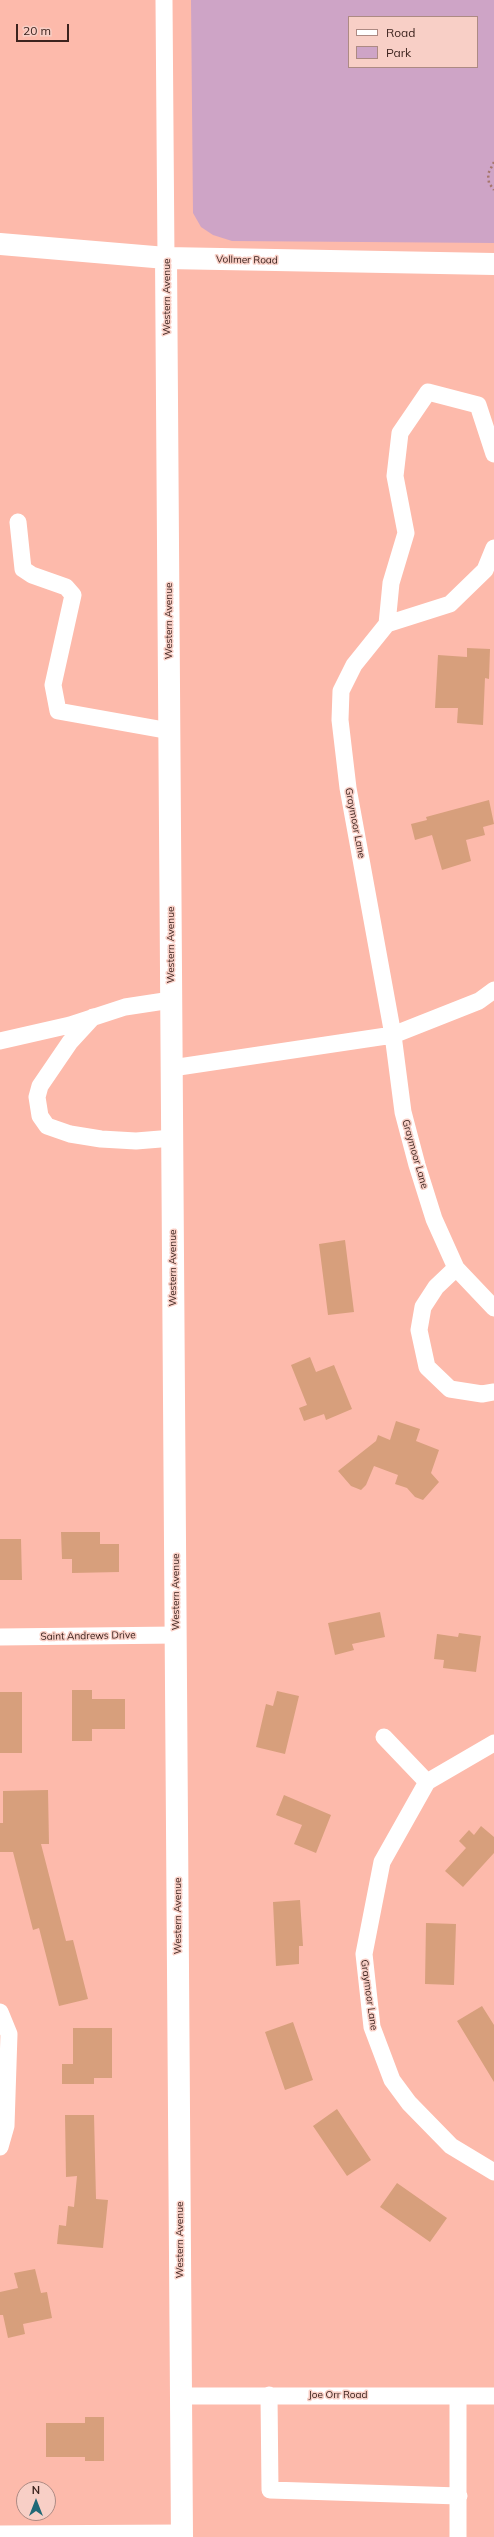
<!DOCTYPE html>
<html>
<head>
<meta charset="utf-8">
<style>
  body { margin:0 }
  #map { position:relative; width:494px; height:2537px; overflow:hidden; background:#fdbaab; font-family:Mulish,sans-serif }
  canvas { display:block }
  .legend { position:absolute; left:348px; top:16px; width:130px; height:52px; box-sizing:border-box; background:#f8cfc6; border:1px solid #ad8a83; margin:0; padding:5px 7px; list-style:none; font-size:12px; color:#3c231e }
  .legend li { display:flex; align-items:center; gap:8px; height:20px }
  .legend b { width:20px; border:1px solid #ad8a83 }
  .north { position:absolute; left:16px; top:2481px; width:40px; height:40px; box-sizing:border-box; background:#f8cfc6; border:1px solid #ad8a83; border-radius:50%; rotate:0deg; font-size:11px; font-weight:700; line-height:16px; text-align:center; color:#3c231e }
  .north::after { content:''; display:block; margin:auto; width:14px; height:18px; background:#216977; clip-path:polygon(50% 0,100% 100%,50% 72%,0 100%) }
  .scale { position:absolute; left:16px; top:24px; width:53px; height:18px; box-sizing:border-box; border:2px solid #3c231e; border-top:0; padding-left:5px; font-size:12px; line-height:14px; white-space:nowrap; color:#3c231e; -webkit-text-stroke:3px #f8cfc6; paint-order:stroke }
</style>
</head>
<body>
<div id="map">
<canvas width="494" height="2537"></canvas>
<ul class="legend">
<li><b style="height:5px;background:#fff"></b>Road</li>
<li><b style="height:11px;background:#cea4c6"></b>Park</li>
</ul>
<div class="north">N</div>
<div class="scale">20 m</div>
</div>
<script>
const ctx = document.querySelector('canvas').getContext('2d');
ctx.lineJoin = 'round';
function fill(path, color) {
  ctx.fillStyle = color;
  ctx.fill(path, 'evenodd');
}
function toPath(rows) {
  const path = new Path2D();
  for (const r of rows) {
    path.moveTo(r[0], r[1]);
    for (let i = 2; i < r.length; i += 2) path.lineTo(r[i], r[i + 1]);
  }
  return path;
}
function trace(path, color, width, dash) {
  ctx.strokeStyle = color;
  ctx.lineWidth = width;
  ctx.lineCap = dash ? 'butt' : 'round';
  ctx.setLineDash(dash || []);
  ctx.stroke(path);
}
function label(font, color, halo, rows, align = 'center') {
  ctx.font = font + ' Mulish,sans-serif';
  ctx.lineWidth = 3;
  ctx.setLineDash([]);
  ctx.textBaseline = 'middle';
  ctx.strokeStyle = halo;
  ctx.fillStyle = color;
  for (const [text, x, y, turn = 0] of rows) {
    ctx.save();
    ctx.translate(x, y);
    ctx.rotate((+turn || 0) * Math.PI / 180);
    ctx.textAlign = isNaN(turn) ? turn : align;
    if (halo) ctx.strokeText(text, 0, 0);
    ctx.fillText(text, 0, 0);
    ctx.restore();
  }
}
fill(toPath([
  [191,0,494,0,494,243,232,241,213,235,201,227,193,213],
  [349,17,477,17,477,67,349,67]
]), '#cea4c6');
fill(toPath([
  [467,648,490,649,489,679,485,678,483,725,457,723,458,708,435,708,438,655,467,657],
  [489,800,494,824,483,827,485,835,466,840,471,861,442,870,432,835,415,840,411,824,427,820,426,817],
  [345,1240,354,1312,328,1315,319,1244],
  [310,1357,316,1372,334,1365,352,1409,326,1420,324,1414,304,1421,299,1408,307,1405,291,1365],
  [396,1421,420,1429,416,1441,439,1450,431,1473,439,1482,423,1500,415,1497,407,1488,395,1484,398,1475,374,1466,366,1485,361,1490,351,1486,338,1471,376,1441,378,1435,390,1440],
  [61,1532,100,1532,100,1544,119,1544,119,1572,72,1573,72,1559,62,1559],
  [0,1539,21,1539,22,1580,0,1580],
  [380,1612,385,1637,352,1644,354,1650,335,1655,328,1623],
  [459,1633,481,1636,476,1672,443,1668,444,1660,434,1659,437,1634,458,1637],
  [72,1690,92,1690,92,1699,125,1699,125,1729,92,1729,92,1741,72,1741],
  [277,1691,299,1696,285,1754,256,1747,266,1704,273,1706],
  [0,1692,22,1692,22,1753,0,1753],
  [48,1790,49,1844,41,1844,66,1941,73,1940,88,1999,59,2006,39,1928,33,1930,13,1852,0,1852,0,1823,3,1823,3,1791],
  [284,1795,331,1815,316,1853,294,1844,302,1825,276,1815],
  [481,1826,494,1837,494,1853,463,1887,445,1871,466,1848,459,1841,469,1830,474,1835],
  [300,1900,303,1946,299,1946,299,1964,276,1966,273,1902],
  [426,1923,456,1924,454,1985,425,1984],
  [482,2006,494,2025,494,2082,457,2021],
  [293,2022,313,2080,285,2090,265,2032],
  [73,2028,112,2028,112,2078,94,2078,94,2084,62,2084,62,2064,73,2064],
  [337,2109,371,2160,347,2176,313,2126],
  [65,2115,94,2115,96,2199,108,2200,103,2248,57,2244,59,2225,66,2226,68,2206,74,2207,77,2176,66,2177],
  [397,2183,447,2218,430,2242,380,2207],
  [35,2269,41,2293,47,2292,52,2318,23,2324,25,2334,8,2338,3,2315,0,2315,0,2292,18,2288,14,2273],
  [85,2417,104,2417,104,2461,85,2461,85,2457,46,2457,46,2423,85,2423]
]), '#d79f7c');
trace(toPath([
  [494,162,488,174,489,183,494,190]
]), '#a6766c', 2.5, [2, 3]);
trace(toPath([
  [164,0,166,258],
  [494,454,478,405,428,392,400,433,395,476,406,533,391,583,387,624,354,665,341,691,340,720,348,788,393,1035,403,1112,417,1165,434,1219,456,1268,494,1308],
  [18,522,23,569,32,575,66,587,73,595,53,685,58,711,170,731],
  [387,624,450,604,485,570,494,548],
  [93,1017,70,1042,40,1086,37,1097,40,1116,47,1126,70,1134,101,1139,136,1141,173,1138],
  [0,1041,70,1025,125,1007,171,1000],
  [172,1068,393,1035,479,1001,494,990],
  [456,1268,436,1287,423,1307,419,1330,427,1367,450,1389,482,1394,494,1392],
  [0,1637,176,1635],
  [384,1737,427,1782,494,1743],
  [427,1782,382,1862,364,1954,372,2027,392,2080,409,2103,451,2146,494,2172],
  [0,2012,9,2034,6,2126,0,2147],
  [269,2395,270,2490,459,2496],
  [181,2396,494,2396],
  [458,2396,458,2537],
  [0,2534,182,2533]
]), '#fff', 17);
trace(toPath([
  [0,244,166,258,494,264],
  [166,258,182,2537]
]), '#fff', 22);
label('10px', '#3c231e', '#f8cfc6', [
  ["Vollmer Road",247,260,1],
  ["Western Avenue",167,297,-90],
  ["Western Avenue",169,621,-90],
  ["Graymoor Lane",355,823,79],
  ["Western Avenue",171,945,-90],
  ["Graymoor Lane",415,1154,74],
  ["Western Avenue",173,1268,-90],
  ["Western Avenue",176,1592,-90],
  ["Saint Andrews Drive",88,1636,-1],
  ["Western Avenue",178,1916,-90],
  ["Graymoor Lane",369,1995,82],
  ["Western Avenue",180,2240,-90],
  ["Joe Orr Road",338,2395]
]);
</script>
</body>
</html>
